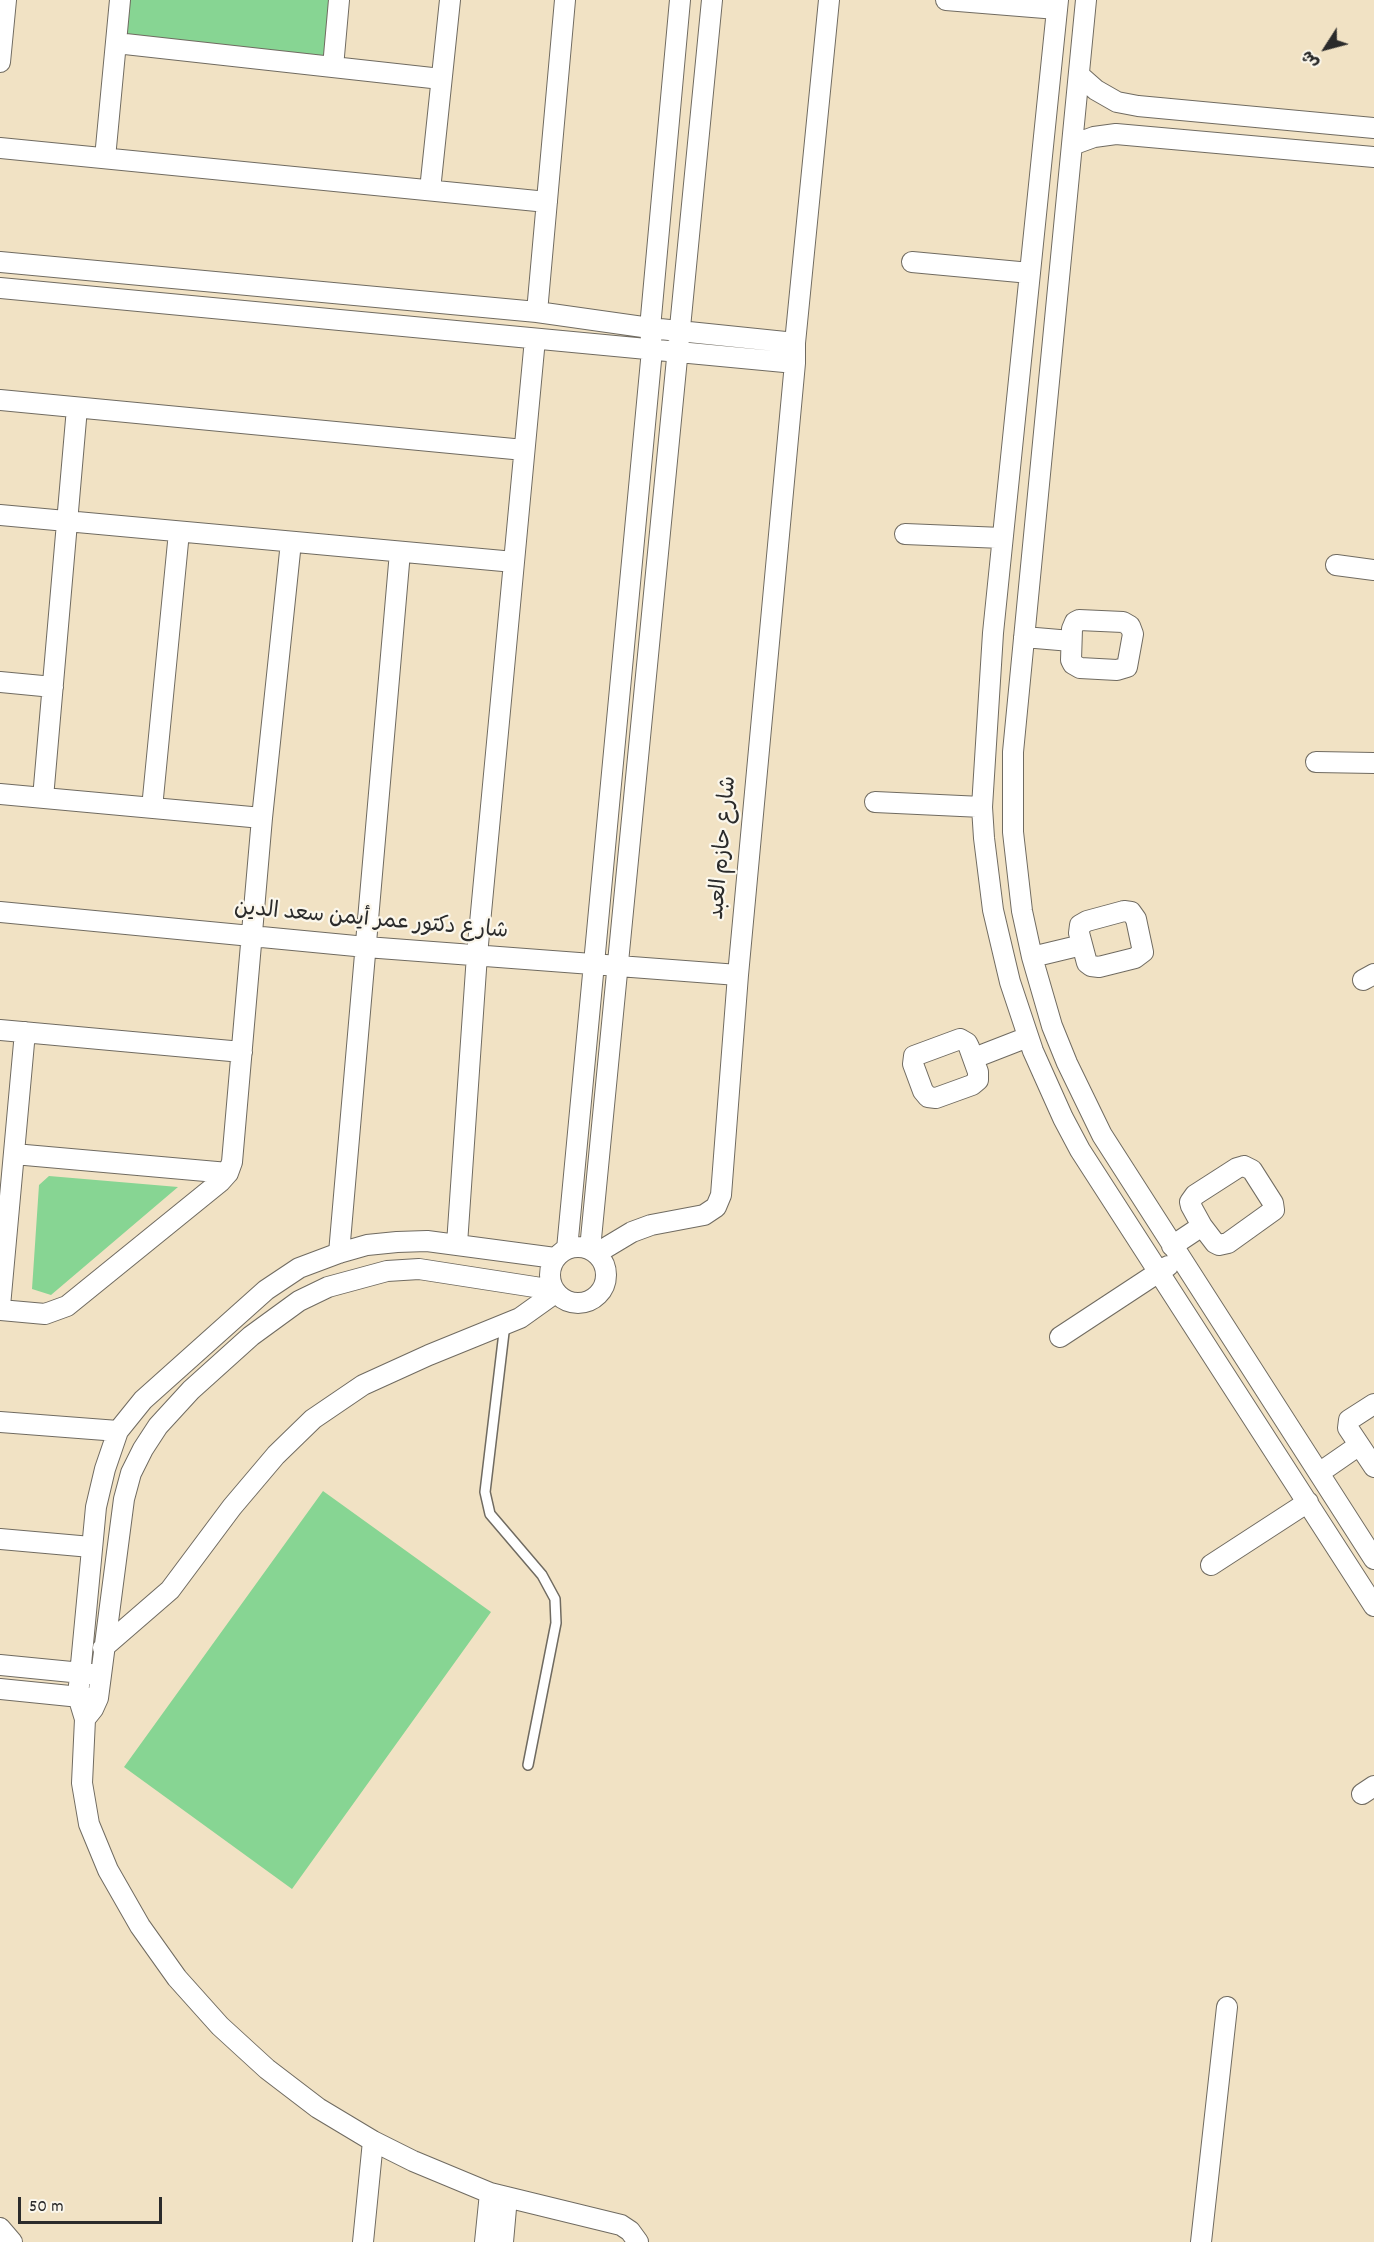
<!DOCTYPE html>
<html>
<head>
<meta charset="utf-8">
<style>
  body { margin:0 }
  #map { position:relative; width:1374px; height:2242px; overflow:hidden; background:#f1e2c4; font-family:Dekko,"Playpen Sans Arabic",sans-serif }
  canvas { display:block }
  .north { position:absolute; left:1296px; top:18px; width:60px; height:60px; -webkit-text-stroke:4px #fbf7ec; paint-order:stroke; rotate:234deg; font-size:16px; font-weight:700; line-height:24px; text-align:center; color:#2b2b2b }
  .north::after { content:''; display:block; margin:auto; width:21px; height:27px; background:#2b2b2b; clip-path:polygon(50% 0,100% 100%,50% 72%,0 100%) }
  .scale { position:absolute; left:18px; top:2197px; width:144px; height:27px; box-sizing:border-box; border:3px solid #2b2b2b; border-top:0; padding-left:8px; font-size:18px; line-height:21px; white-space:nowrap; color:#2b2b2b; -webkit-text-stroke:4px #fbf7ec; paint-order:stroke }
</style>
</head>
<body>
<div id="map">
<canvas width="1374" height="2242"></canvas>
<div class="north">ش</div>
<div class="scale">50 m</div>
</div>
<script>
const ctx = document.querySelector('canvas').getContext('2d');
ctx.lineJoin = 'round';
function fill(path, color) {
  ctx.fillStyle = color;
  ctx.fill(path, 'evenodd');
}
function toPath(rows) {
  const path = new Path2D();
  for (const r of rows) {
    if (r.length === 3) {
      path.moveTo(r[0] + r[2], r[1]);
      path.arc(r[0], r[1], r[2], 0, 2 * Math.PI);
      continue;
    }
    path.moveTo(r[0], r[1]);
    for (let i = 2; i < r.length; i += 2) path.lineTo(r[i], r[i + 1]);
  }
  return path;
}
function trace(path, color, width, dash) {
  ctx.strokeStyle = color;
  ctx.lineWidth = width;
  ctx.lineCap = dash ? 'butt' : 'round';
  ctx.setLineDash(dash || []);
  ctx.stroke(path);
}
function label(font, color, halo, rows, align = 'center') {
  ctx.font = font + ' Dekko,"Playpen Sans Arabic",sans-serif';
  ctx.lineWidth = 4.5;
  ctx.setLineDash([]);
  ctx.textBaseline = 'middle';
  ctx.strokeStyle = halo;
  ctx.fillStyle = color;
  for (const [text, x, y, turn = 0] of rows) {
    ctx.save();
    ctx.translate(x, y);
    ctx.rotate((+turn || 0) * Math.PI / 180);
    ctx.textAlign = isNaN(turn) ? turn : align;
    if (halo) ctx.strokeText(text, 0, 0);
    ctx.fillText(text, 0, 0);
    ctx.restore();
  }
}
fill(toPath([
  [120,0,339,0,333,67,116,43],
  [49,1176,178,1187,51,1295,32,1289,39,1185],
  [323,1491,491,1612,292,1889,124,1767]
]), '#87d593');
const lane = toPath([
  [505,1324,485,1492,490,1514,542,1575,555,1599,556,1623,528,1765]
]);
const street = toPath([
  [946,0,1057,9],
  [1058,0,993,633,982,807,984,838,993,910,1010,982,1033,1051,1063,1118,1080,1150,1374,1606],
  [1086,0,1013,752,1013,832,1022,911,1032,957,1052,1026,1067,1063,1102,1135,1374,1559],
  [116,43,441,79],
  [0,62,6,0],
  [333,67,339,0],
  [1079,75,1096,90,1117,102,1138,106,1374,128],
  [1072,145,1094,137,1116,134,1374,157],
  [0,148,547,202],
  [105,158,120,0],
  [430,190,450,0],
  [0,262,537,312,650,328,795,343],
  [912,262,1030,273],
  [0,288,795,363],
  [537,312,565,0],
  [0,400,524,450],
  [0,515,514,562],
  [905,534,1002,538],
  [1336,565,1374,570],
  [1079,620,1123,622,1130,626,1133,634,1127,667,1117,670,1080,668,1073,664,1071,660,1072,629,1075,622,1079,620],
  [1024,637,1071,641],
  [0,682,53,687],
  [1316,762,1374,763],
  [0,794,262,818],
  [43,798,77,408],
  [875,802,982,807],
  [152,808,179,532],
  [1124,911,1131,912,1136,919,1143,952,1135,958,1099,967,1091,966,1087,963,1079,933,1080,925,1087,921,1124,911],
  [0,912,366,947,738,975],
  [1032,957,1082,945],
  [1363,980,1374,974],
  [0,1030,242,1052],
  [960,1039,967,1043,969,1047,978,1072,978,1080,972,1085,936,1098,928,1097,923,1091,913,1064,914,1056,960,1039],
  [974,1058,1028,1037],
  [14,1154,228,1173],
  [1244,1166,1252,1170,1273,1203,1274,1210,1228,1243,1219,1245,1215,1243,1202,1226,1191,1206,1190,1202,1195,1195,1237,1168,1244,1166],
  [457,1244,477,955,535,339],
  [1172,1246,1202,1226],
  [578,1275,28],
  [567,1249,652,350,650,328,680,0],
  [590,1249,712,0],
  [339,1253,400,552],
  [597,1253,632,1232,651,1225,704,1215,716,1207,721,1195,738,975,795,363,795,343,829,0],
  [555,1258,427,1241,397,1242,367,1245,339,1253,299,1268,266,1290,143,1400,118,1431,105,1469,96,1507,78,1696,85,1719,82,1783,89,1824,108,1870,140,1926,177,1978,220,2026,267,2069,318,2108,373,2141,413,2161,490,2193,621,2225,630,2231,638,2242],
  [0,1306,25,1032],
  [0,1310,45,1314,67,1306,220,1182,228,1173,232,1162,262,818,291,542],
  [1060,1337,1168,1266],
  [1374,1404,1349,1420,1348,1428,1374,1467],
  [0,1422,118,1431],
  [1319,1473,1358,1446],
  [0,1539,91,1547],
  [1211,1565,1308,1502],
  [103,1648,170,1590,232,1507,276,1455,313,1419,363,1385,429,1355,520,1318,555,1293],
  [0,1665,92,1674],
  [0,1689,90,1698],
  [85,1719,93,1709,98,1698,124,1499,131,1473,143,1449,158,1426,191,1390,251,1336,299,1301,328,1287,387,1271,419,1269,554,1290],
  [1362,1794,1374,1786],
  [0,2228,12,2242],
  [363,2242,373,2141],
  [485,2242,490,2193],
  [503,2242,507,2197],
  [1201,2242,1227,2007]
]);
trace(lane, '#706b61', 12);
trace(street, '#706b61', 22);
trace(lane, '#fff', 9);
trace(street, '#fff', 20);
label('22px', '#2b2b2b', '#fbf7ec', [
  ["شارع حازم العبد",725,848,-85],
  ["شارع دكتور عمر أيمن سعد الدين",371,922,5]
]);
</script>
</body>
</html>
